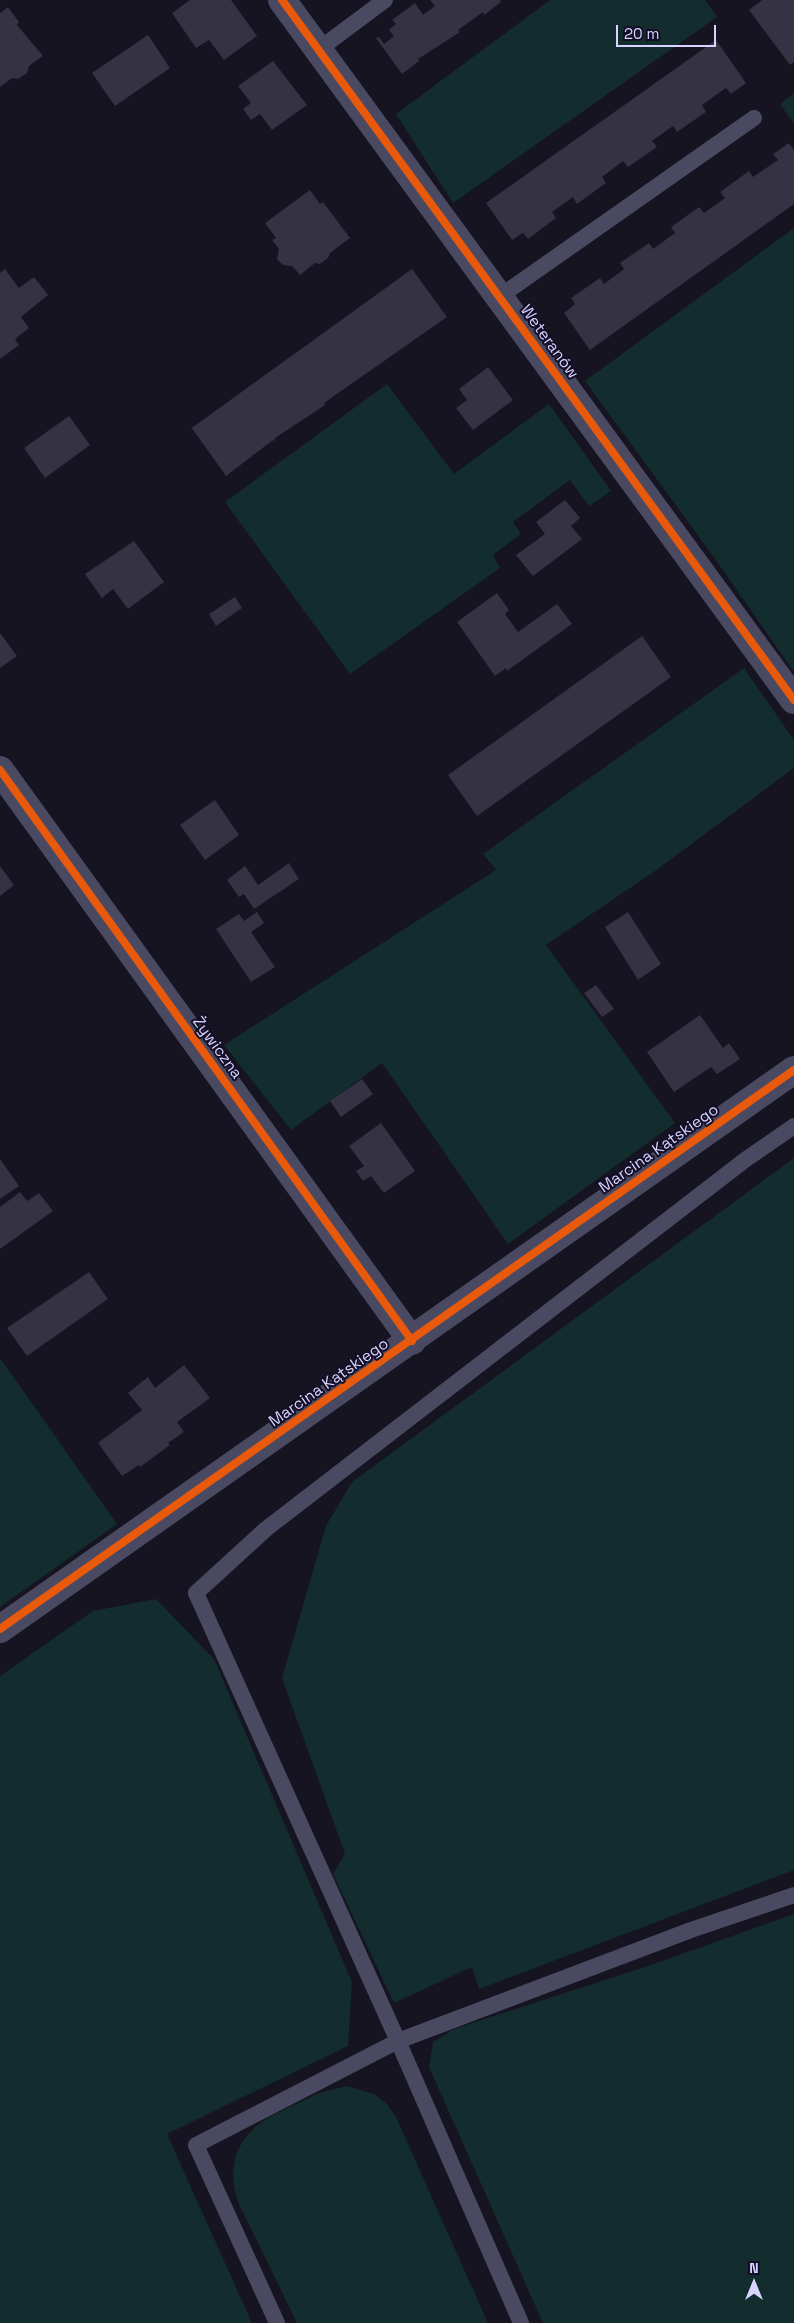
<!DOCTYPE html>
<html>
<head>
<meta charset="utf-8">
<style>
  body { margin:0 }
  #map { position:relative; width:794px; height:2323px; overflow:hidden; background:#161421; font-family:"Space Grotesk",sans-serif }
  canvas { display:block }
  .north { position:absolute; left:729px; top:2258px; width:50px; height:50px; -webkit-text-stroke:4px #130f26; paint-order:stroke; rotate:0deg; font-size:14px; font-weight:700; line-height:20px; text-align:center; color:#d9d4ff }
  .north::after { content:''; display:block; margin:auto; width:18px; height:22px; background:#d9d4ff; clip-path:polygon(50% 0,100% 100%,50% 72%,0 100%) }
  .scale { position:absolute; left:616px; top:25px; width:100px; height:22px; box-sizing:border-box; border:2px solid #d9d4ff; border-top:0; padding-left:6px; font-size:15px; line-height:18px; white-space:nowrap; color:#d9d4ff; -webkit-text-stroke:4px #130f26; paint-order:stroke }
</style>
</head>
<body>
<div id="map">
<canvas width="794" height="2323"></canvas>
<div class="north">N</div>
<div class="scale">20 m</div>
</div>
<script>
const ctx = document.querySelector('canvas').getContext('2d');
ctx.lineJoin = 'round';
function fill(path, color) {
  ctx.fillStyle = color;
  ctx.fill(path, 'evenodd');
}
function toPath(rows) {
  const path = new Path2D();
  for (const r of rows) {
    path.moveTo(r[0], r[1]);
    for (let i = 2; i < r.length; i += 2) path.lineTo(r[i], r[i + 1]);
  }
  return path;
}
function trace(path, color, width, dash) {
  ctx.strokeStyle = color;
  ctx.lineWidth = width;
  ctx.lineCap = dash ? 'butt' : 'round';
  ctx.setLineDash(dash || []);
  ctx.stroke(path);
}
function label(font, color, halo, rows, align = 'center') {
  ctx.font = font + ' "Space Grotesk",sans-serif';
  ctx.lineWidth = 4;
  ctx.setLineDash([]);
  ctx.textBaseline = 'middle';
  ctx.strokeStyle = halo;
  ctx.fillStyle = color;
  for (const [text, x, y, turn = 0] of rows) {
    ctx.save();
    ctx.translate(x, y);
    ctx.rotate((+turn || 0) * Math.PI / 180);
    ctx.textAlign = isNaN(turn) ? turn : align;
    if (halo) ctx.strokeText(text, 0, 0);
    ctx.fillText(text, 0, 0);
    ctx.restore();
  }
}
fill(toPath([
  [550,0,705,0,717,17,453,203,396,114],
  [794,93,794,124,780,104],
  [794,228,794,672,713,556,585,381],
  [387,384,454,474,549,404,611,491,589,506,570,480,513,522,521,534,493,555,500,568,350,674,225,502],
  [744,668,794,740,794,768,655,871,546,945,675,1123,508,1244,382,1063,291,1130,224,1045,496,870,483,854],
  [794,1158,794,1870,479,1989,472,1967,394,2003,333,1874,345,1854,282,1678,326,1526,352,1482],
  [0,1358,117,1524,0,1607],
  [156,1599,214,1659,352,1982,348,2046,167,2134,252,2323,0,2323,0,1676,93,1611],
  [794,1914,794,2323,543,2323,429,2067,433,2042,454,2029,651,1965],
  [347,2086,374,2094,387,2104,396,2117,488,2323,297,2323,239,2204,234,2188,233,2171,236,2154,244,2139,255,2127,269,2117,319,2093]
]), '#132c2d');
fill(toPath([
  [190,0,231,0,257,36,224,60,209,40,196,48,172,13],
  [430,0,500,0,501,2,484,15,483,12,458,30,460,32,418,59,419,61,402,74,376,38,379,37,384,44,394,36,389,30,396,24,392,20,415,3,423,15,435,6],
  [762,0,794,0,794,62,790,65,749,10],
  [8,7,19,22,17,25,43,56,29,66,27,73,18,79,12,78,0,87,0,13],
  [148,35,170,68,115,106,92,73],
  [716,40,746,83,731,94,726,88,702,105,706,112,677,132,673,126,652,141,657,147,628,167,623,161,602,177,606,183,577,204,573,197,552,212,556,218,528,239,523,233,512,240,486,203],
  [273,61,307,105,272,130,260,114,251,120,243,109,251,103,238,86],
  [789,143,794,150,794,204,590,350,564,313,575,304,571,298,600,278,604,284,624,269,620,263,649,243,653,249,675,233,671,227,699,207,704,213,725,198,720,192,749,171,753,177,778,160,773,154],
  [310,190,320,204,323,202,350,238,330,253,328,258,320,264,315,263,300,275,292,266,283,265,277,259,279,249,272,240,276,238,265,223],
  [5,269,19,288,34,277,48,295,21,317,29,328,15,339,19,345,0,359,0,273],
  [412,269,447,317,324,403,325,405,275,438,274,442,273,440,226,476,191,427,193,427],
  [488,367,513,400,473,430,456,408,467,400,459,389],
  [69,416,90,445,45,478,24,448],
  [565,500,580,518,571,526,582,539,533,576,516,555,545,534,536,522],
  [134,541,164,582,128,609,113,589,102,598,85,574],
  [497,593,509,610,505,614,518,632,557,604,572,624,507,671,506,668,495,676,457,622],
  [235,597,242,608,216,626,209,614],
  [0,633,17,656,0,668],
  [642,636,671,677,477,816,448,775],
  [215,800,239,835,205,860,180,825],
  [289,863,299,879,254,909,244,894,239,897,227,880,245,866,258,885],
  [0,866,14,885,0,896],
  [257,912,264,923,251,932,275,967,251,982,216,929,239,914,244,921],
  [628,912,661,964,638,980,605,927],
  [596,985,614,1009,602,1017,584,993],
  [700,1015,723,1048,729,1043,740,1059,717,1074,711,1067,674,1092,647,1052],
  [362,1079,373,1094,341,1117,330,1101],
  [381,1123,415,1171,384,1193,371,1176,363,1181,356,1171,364,1166,349,1146],
  [0,1159,19,1186,0,1199],
  [20,1192,27,1201,39,1193,53,1211,0,1249,0,1207],
  [89,1272,108,1299,27,1356,7,1328],
  [184,1365,210,1398,177,1422,184,1432,168,1443,170,1445,140,1467,139,1465,122,1476,98,1443,142,1410,128,1393,148,1377,155,1388]
]), '#343243');
trace(toPath([
  [318,50,385,0],
  [499,297,754,118],
  [277,2323,196,2145,398,2041,691,1930,794,1895],
  [521,2323,398,2041,196,1593,266,1529,745,1160,794,1126]
]), '#4a4962', 16);
trace(toPath([
  [282,0,794,700],
  [0,770,412,1341],
  [0,1629,794,1070]
]), '#4a4962', 28);
trace(toPath([
  [282,0,794,700],
  [0,770,412,1341],
  [0,1629,794,1070]
]), '#e8590c', 8);
label('16px', '#d9d4ff', '#130f26', [
  ["Weteranów",549,342,54],
  ["Żywiczna",217,1048,54],
  ["Marcina Kątskiego",659,1149,-35],
  ["Marcina Kątskiego",329,1383,-35]
]);
</script>
</body>
</html>
